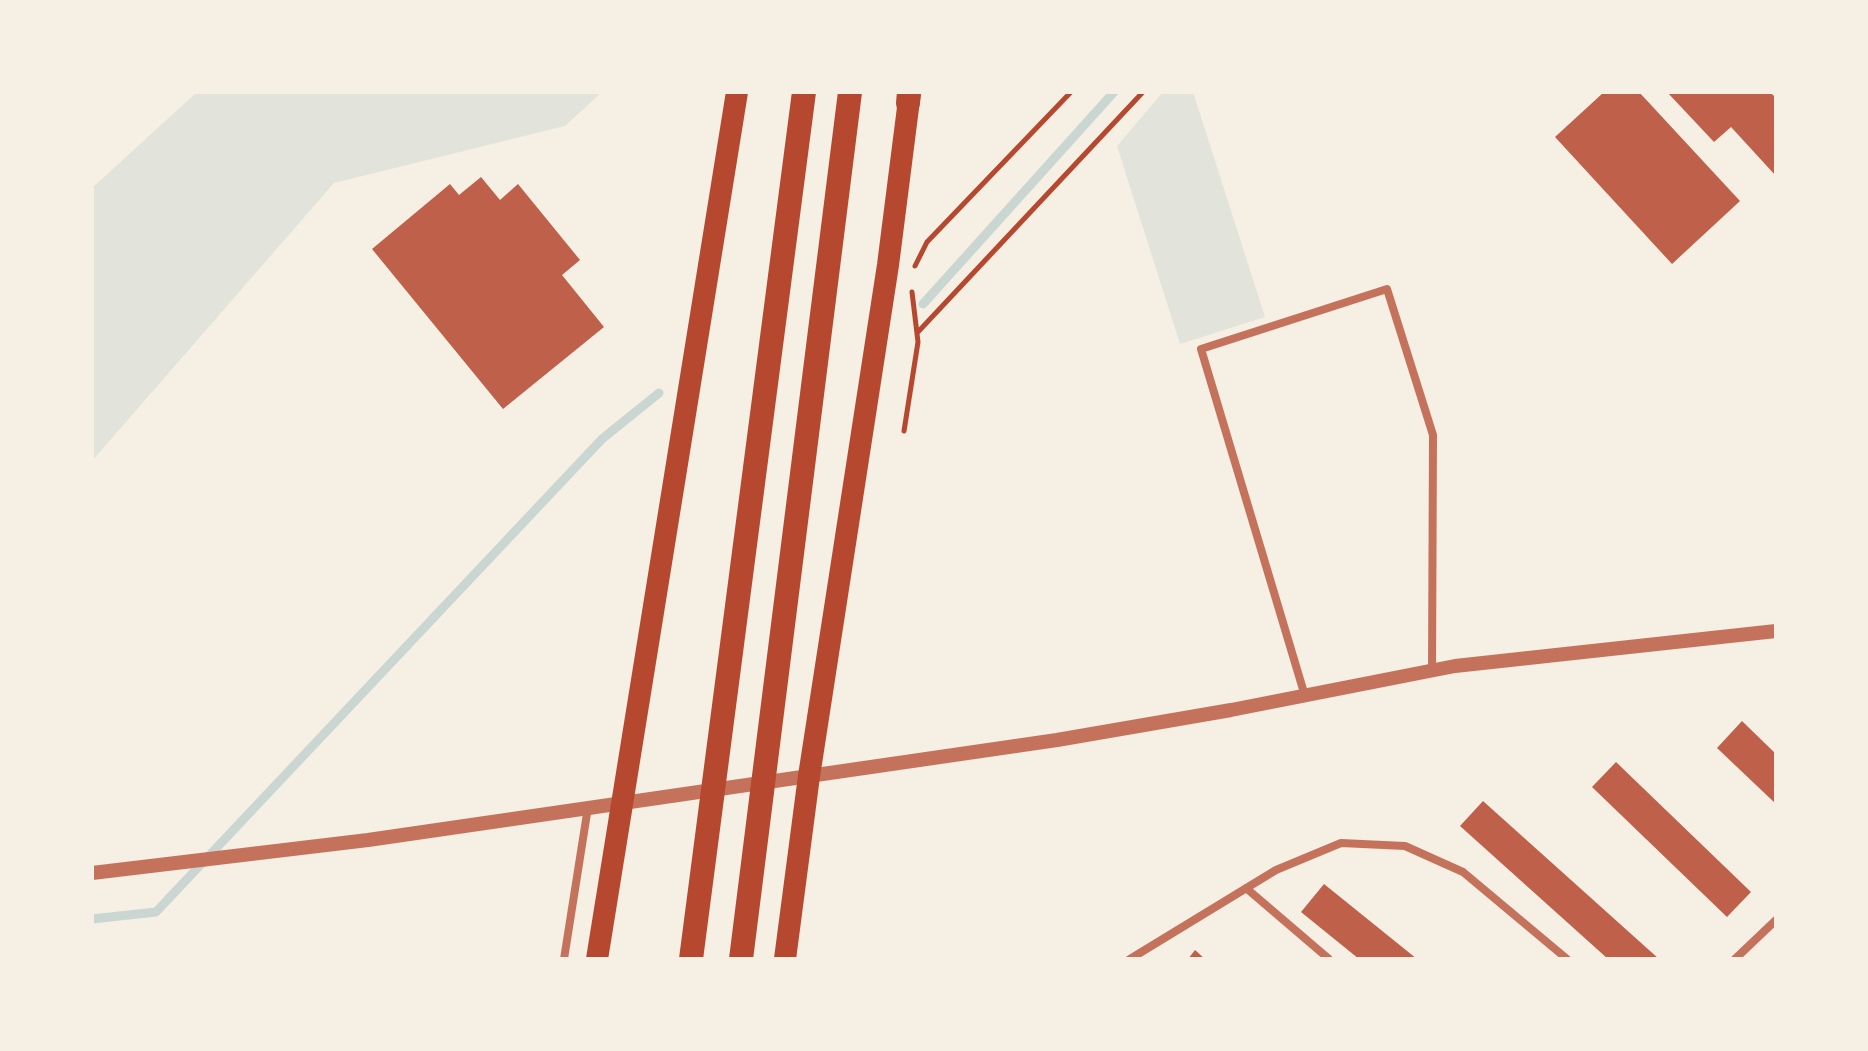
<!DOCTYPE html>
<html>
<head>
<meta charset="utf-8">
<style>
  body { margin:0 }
  #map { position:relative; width:1868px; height:1051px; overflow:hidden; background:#f6efe4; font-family:Helvetica,sans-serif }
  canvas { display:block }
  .frame { position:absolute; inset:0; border:94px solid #f6efe4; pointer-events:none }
</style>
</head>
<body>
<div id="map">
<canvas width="1868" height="1051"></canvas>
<div class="frame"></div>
</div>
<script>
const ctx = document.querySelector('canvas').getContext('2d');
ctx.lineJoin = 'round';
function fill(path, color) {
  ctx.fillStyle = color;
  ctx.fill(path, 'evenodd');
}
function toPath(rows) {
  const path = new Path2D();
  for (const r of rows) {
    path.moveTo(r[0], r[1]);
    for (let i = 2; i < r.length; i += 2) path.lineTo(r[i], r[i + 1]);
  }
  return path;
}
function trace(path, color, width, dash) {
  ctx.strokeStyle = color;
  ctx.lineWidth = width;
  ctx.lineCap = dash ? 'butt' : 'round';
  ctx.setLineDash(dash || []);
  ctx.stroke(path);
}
fill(toPath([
  [197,92,602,92,565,126,334,183,92,461,92,188],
  [1163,92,1193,92,1265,317,1180,344,1117,146]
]), '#e2e4dc');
trace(toPath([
  [923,304,1114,92],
  [92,919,156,912,602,439,659,393]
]), '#c9d6d2', 9);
fill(toPath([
  [1604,92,1639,92,1740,201,1672,264,1555,137],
  [1667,92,1770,92,1776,98,1776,176,1731,127,1714,142],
  [481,177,500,200,518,184,580,260,562,275,604,327,503,409,372,249,450,184,459,195],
  [1742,721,1776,754,1776,804,1717,748],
  [1616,762,1751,892,1727,917,1592,787],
  [1483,801,1659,959,1608,959,1460,826],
  [1324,884,1417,959,1359,959,1301,912],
  [1195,950,1205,959,1188,959]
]), '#bf614a');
trace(toPath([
  [915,266,927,242,1071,92],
  [917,333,1143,92],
  [904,431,918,342,912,292]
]), '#b5482f', 5);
trace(toPath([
  [1305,696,1201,349,1387,289,1433,435,1432,671],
  [1246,888,1329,959],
  [564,959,588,807],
  [1130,959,1276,870,1341,843,1405,846,1463,872,1567,959],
  [1735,959,1776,920]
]), '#c5725c', 8);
trace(toPath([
  [92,873,368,840,1057,740,1231,710,1455,666,1776,631]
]), '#c5725c', 14);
trace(toPath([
  [597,959,737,92],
  [785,959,809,776,888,265,910,92]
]), '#b5482f', 22);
trace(toPath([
  [908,103,909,92],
  [691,959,804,92],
  [741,959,850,92]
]), '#b5482f', 24);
</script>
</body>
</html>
